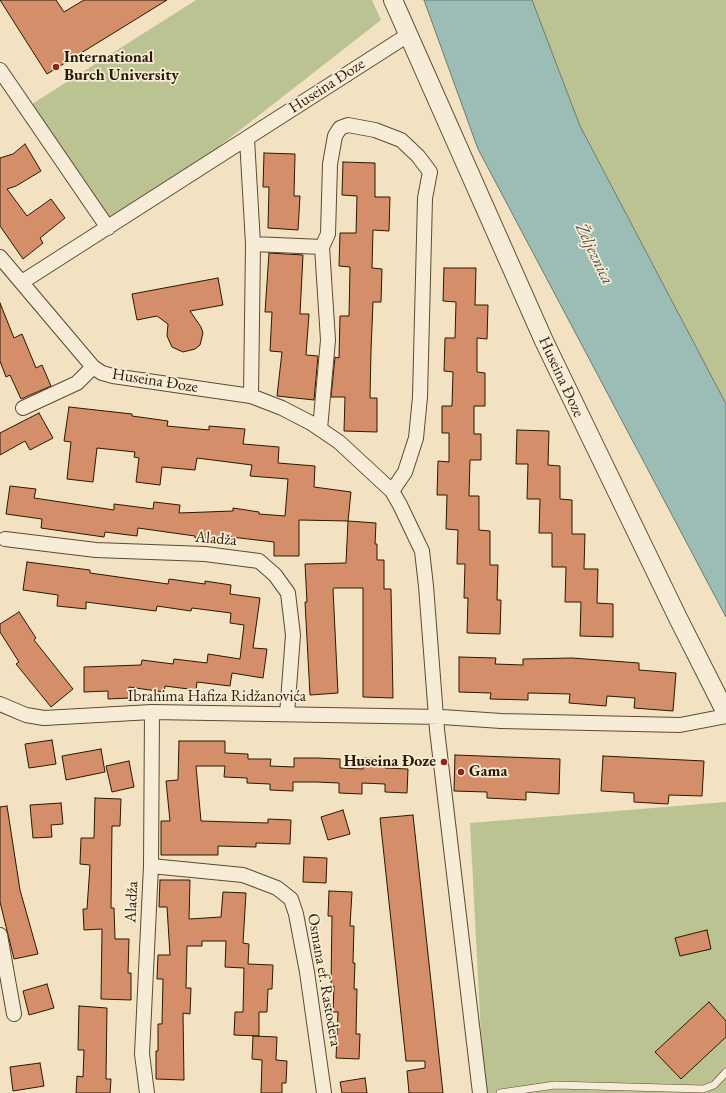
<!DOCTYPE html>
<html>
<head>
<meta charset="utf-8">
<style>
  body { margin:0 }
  canvas { display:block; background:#f2e2c1 }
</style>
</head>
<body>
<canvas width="726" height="1093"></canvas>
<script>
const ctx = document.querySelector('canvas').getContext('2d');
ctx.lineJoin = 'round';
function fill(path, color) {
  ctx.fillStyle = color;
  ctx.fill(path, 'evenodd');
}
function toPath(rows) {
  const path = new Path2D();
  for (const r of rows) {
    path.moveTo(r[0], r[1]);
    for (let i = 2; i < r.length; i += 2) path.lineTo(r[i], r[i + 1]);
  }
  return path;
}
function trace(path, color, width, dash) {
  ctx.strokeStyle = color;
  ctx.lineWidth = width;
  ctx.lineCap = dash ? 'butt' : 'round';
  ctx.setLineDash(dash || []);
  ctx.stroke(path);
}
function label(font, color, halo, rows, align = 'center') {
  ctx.font = font + ' "EB Garamond",serif';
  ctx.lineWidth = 3.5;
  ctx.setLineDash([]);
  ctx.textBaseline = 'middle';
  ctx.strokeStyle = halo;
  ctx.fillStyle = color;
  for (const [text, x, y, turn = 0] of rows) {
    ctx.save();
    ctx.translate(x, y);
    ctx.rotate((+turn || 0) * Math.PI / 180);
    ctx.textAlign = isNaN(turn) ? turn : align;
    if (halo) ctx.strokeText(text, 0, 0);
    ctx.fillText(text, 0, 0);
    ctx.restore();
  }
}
fill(toPath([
  [196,0,372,0,381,20,116,227,29,106],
  [532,0,726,0,726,404,580,126],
  [726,802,726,1093,484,1093,470,823]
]), '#bbc392');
const water = toPath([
  [424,0,532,0,580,126,726,404,726,617,478,149,424,0]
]);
fill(water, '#9bbdb6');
trace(water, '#6e7b6d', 1);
const building = toPath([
  [0,0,56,0,64,12,84,0,167,0,47,74,0,0],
  [25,144,41,171,16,186,7,189,27,216,51,199,65,218,40,238,43,243,23,259,0,226,0,158,13,154,25,144],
  [264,153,295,154,294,196,300,196,298,230,268,228,269,187,263,187,264,153],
  [343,162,375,163,375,197,390,197,389,231,373,230,372,268,382,269,381,302,373,302,371,351,370,398,377,398,377,432,344,431,345,397,331,397,335,357,339,358,340,316,349,316,350,267,339,266,340,233,356,233,357,196,342,195,343,162],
  [269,253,303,255,300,314,309,314,306,355,318,356,314,400,277,396,282,352,270,351,272,312,265,312,269,253],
  [444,268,476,268,475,305,488,305,487,339,477,338,477,372,485,373,485,406,474,406,474,434,481,434,481,460,470,460,469,496,479,496,479,530,490,531,490,565,498,565,497,600,501,600,500,634,467,633,468,598,464,598,465,564,457,564,458,530,446,529,447,495,437,495,438,461,449,462,449,433,442,433,442,406,452,406,453,372,444,371,445,338,455,338,456,302,443,301,444,268],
  [218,278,223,305,190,311,201,327,203,333,200,345,195,349,183,352,172,347,167,336,168,324,157,316,137,320,132,294,218,278],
  [0,303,14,338,22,334,36,368,42,365,51,386,21,399,10,375,6,377,0,361,0,303],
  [69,407,132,414,132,416,168,421,167,426,209,430,209,426,245,429,243,444,279,447,278,463,315,466,314,487,351,492,348,521,376,523,375,544,377,544,377,560,384,560,384,589,391,589,393,698,363,697,363,588,334,588,333,589,338,693,310,695,305,602,307,602,305,564,346,563,348,521,299,520,299,556,274,556,274,542,231,537,195,538,195,536,138,528,137,536,105,532,104,537,41,528,42,519,6,514,10,486,36,489,34,498,114,510,114,504,153,509,154,502,180,505,179,513,233,511,233,508,259,512,259,514,285,516,288,479,250,476,252,465,197,458,195,470,162,467,160,485,136,482,139,458,134,457,135,452,97,448,93,482,67,479,71,442,64,441,69,407],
  [39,413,53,438,30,450,25,441,0,455,0,433,39,413],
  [517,430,549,431,548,465,560,466,560,499,572,500,572,534,585,534,584,569,598,569,597,603,613,604,613,637,580,636,581,602,565,602,566,567,552,567,552,533,539,533,540,499,527,499,528,464,516,464,517,430],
  [27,562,90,570,90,573,168,584,169,579,205,584,205,581,231,585,230,594,260,598,253,648,267,649,263,678,232,673,230,686,197,682,196,690,165,686,164,692,129,687,129,698,108,699,108,691,84,692,84,667,141,665,142,660,173,664,174,659,207,663,208,654,240,659,244,625,230,623,231,613,192,608,191,611,157,606,156,611,86,602,86,609,57,606,58,595,23,590,27,562],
  [19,612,36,638,34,640,73,689,51,707,16,664,19,662,0,632,0,624,19,612],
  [459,657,496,658,495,664,523,665,523,659,572,658,639,663,639,670,676,673,673,711,634,708,635,698,607,696,606,706,569,703,570,694,528,693,528,700,490,699,491,693,459,692,459,657],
  [52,740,56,764,29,768,25,744,52,740],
  [179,741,225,741,225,753,248,754,248,759,271,759,270,766,294,767,294,758,317,758,340,759,340,768,363,769,363,758,386,759,385,768,408,769,407,793,385,792,385,784,362,783,362,794,339,793,339,783,316,782,293,782,293,791,270,790,270,784,247,783,247,778,224,777,225,766,196,766,201,821,268,823,268,819,291,820,290,844,256,843,256,847,218,846,218,855,161,855,161,821,170,821,166,781,178,780,179,741],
  [101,749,105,772,66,780,62,756,101,749],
  [455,755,560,759,559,794,526,792,526,800,487,798,487,792,454,791,455,755],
  [603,756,704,761,702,796,669,795,668,804,634,802,634,793,601,791,603,756],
  [129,761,134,787,112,792,106,766,129,761],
  [95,798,121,799,120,826,112,826,111,908,114,908,115,939,129,939,128,973,131,973,131,1000,101,999,102,929,84,930,83,909,87,909,90,865,80,864,81,838,94,838,95,798],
  [61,803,63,824,51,825,52,837,33,838,30,805,61,803],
  [7,806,20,890,38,954,14,959,0,902,0,807,7,806],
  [343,810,350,834,328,840,321,817,343,810],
  [413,815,443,1093,409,1093,407,1071,425,1068,425,1061,406,1061,380,818,413,815],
  [304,857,327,858,326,883,303,882,304,857],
  [160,880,190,880,189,919,221,917,223,892,246,893,243,943,249,944,248,964,273,965,272,989,268,989,267,1012,259,1012,259,1036,234,1035,235,1012,243,1012,244,968,225,967,226,941,202,941,202,946,187,946,186,988,191,988,190,1014,183,1013,184,1080,156,1079,156,1051,158,1051,158,1024,162,1024,163,979,157,979,158,955,170,955,167,907,159,907,160,880],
  [329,891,352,892,350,926,354,926,353,963,355,963,354,989,357,989,356,1034,360,1034,359,1059,336,1058,338,1012,333,1012,334,986,331,986,332,916,328,916,329,891],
  [707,930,711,949,680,956,675,938,707,930],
  [47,984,54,1008,29,1015,23,991,47,984],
  [709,1002,726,1021,726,1037,681,1079,655,1052,709,1002],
  [79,1006,107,1008,106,1079,111,1079,110,1093,76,1093,77,1076,83,1077,84,1050,78,1050,79,1006],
  [253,1036,277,1037,276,1060,287,1061,286,1083,282,1083,282,1093,261,1093,262,1060,252,1059,253,1036],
  [40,1063,44,1086,13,1091,10,1067,40,1063],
  [365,1078,367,1093,342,1093,340,1082,365,1078]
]);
fill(building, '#d48e6a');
trace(building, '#2b1800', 1);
const service = toPath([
  [500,1093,555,1085,703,1089,714,1085,726,1072]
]);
const minor = toPath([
  [0,70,108,228],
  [247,139,253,244,251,396],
  [253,244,322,247],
  [0,257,93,367,102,373,113,376,251,396,282,408,311,423,339,442,392,491,400,505,422,551,426,586,437,730,480,1093],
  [22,282,408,35],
  [23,408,77,383,93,367],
  [320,429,328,340,322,247,328,234,330,164,335,136,340,128,348,125,375,130,401,140,418,156,430,172,425,198,420,397,416,438,405,472,392,491],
  [5,539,96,550,205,554,259,561,275,575,288,593,293,635,287,714],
  [0,704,26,715,44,718,152,712,442,717,501,721,680,725,726,716],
  [151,866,243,875,277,888,291,899,296,914,307,972,324,1093],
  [0,935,14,1014],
  [147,1093,142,1054,151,866,152,712]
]);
const tertiary = toPath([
  [393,0,544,341,678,618,726,713]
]);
trace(service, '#5d4a30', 8);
trace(minor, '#5d4a30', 16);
trace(tertiary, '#5d4a30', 20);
trace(service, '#f7ecd7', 7);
trace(minor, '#f7ecd7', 14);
trace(tertiary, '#f7ecd7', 18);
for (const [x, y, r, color] of [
  [56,67,4,"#8f2418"],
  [444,762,4,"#8f2418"],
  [461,772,4,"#8f2418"]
]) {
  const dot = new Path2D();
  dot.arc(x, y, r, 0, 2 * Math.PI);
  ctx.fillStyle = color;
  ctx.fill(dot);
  trace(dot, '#f7ecd7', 1.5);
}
label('bold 16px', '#2b1800', '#f7ecd7', [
  ["International",64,58],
  ["Burch University",64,76],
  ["Huseina Đoze",436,762,"right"],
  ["Gama",469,772]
], 'left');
label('16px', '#2b1800', '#f7ecd7', [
  ["Huseina Đoze",327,86,-33],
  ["Huseina Đoze",561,377,65],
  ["Huseina Đoze",155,381,9],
  ["Aladža",216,539,5],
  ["Ibrahima Hafiza Ridžanovića",217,697],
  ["Aladža",132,902,-87],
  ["Osmana ef. Rastodera",324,980,80]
]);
label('italic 17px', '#525240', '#f7ecd7', [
  ["Željeznica",594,254,64]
]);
</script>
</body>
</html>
